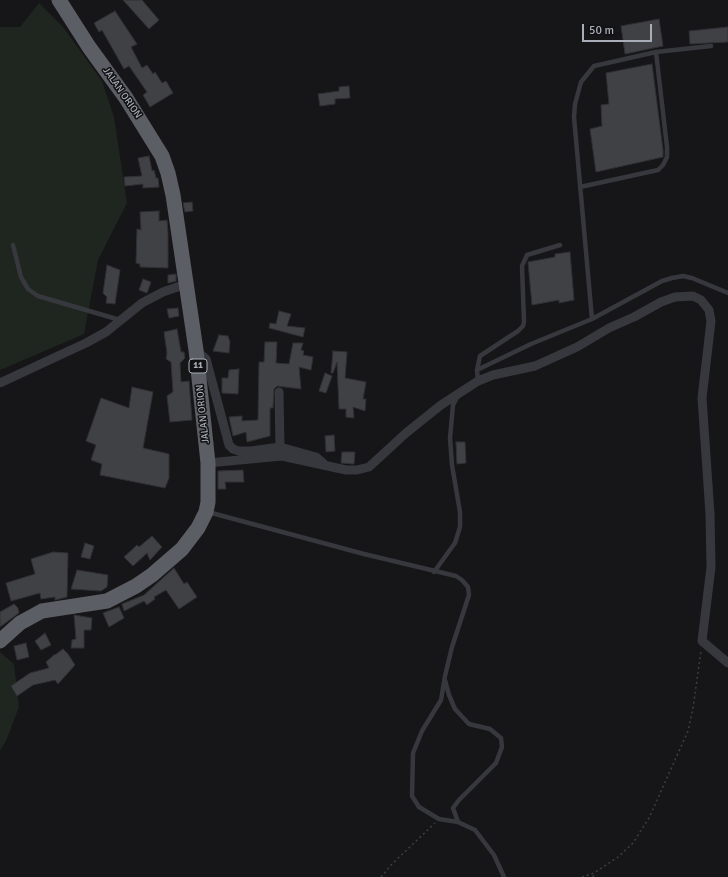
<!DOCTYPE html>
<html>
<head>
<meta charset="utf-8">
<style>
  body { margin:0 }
  #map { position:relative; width:728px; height:877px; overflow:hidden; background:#161618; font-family:Signika,sans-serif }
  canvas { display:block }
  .scale { position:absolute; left:582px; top:24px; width:70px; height:18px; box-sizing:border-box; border:2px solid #a8adb8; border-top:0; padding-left:5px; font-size:12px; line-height:14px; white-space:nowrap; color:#a8adb8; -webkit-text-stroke:3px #111113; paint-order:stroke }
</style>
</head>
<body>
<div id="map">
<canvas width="728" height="877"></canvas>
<div class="scale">50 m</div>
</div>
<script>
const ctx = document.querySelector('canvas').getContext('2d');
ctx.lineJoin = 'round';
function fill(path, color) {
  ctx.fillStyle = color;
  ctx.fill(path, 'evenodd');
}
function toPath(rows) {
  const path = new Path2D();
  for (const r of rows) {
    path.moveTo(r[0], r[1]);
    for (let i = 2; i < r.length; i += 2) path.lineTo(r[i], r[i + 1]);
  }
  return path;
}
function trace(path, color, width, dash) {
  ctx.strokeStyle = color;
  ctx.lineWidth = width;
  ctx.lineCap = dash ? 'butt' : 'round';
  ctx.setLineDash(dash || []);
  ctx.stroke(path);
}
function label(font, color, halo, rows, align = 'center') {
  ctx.font = font + ' Signika,sans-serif';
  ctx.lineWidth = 3;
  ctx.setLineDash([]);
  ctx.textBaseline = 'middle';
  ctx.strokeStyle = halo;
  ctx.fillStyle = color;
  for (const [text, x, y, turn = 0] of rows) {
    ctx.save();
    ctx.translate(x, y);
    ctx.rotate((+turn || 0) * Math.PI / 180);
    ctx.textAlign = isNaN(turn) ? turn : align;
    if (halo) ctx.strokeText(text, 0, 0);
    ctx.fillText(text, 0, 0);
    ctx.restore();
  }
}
fill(toPath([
  [39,3,63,27,102,81,114,117,127,203,98,260,84,334,0,370,0,27,20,27],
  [0,652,14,664,19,707,6,741,0,751]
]), '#1e261f');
const building = toPath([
  [123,0,142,0,159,20,149,29,123,0],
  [115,11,137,44,131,47,142,68,147,65,153,74,155,72,162,83,166,81,173,93,150,107,143,95,147,92,129,66,124,69,102,30,99,32,94,23,115,11],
  [659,19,663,46,625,54,621,26,659,19],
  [728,27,728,42,690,44,689,31,728,27],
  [652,64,663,150,663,157,596,172,590,129,602,126,601,105,609,104,606,73,652,64],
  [349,86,350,98,335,99,335,104,320,106,318,94,339,91,339,87,349,86],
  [149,156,152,171,154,170,156,178,158,178,159,187,143,188,143,184,125,186,124,177,142,176,138,158,149,156],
  [192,202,193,211,185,212,183,203,192,202],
  [159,211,159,221,167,220,168,233,168,268,140,267,140,264,136,263,137,229,141,230,140,212,159,211],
  [570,252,574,300,559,303,559,300,532,305,528,262,555,257,555,254,570,252],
  [107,265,120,270,115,304,106,303,107,297,103,293,107,265],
  [176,274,176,281,168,283,168,275,176,274],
  [143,279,151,282,147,293,139,290,143,279],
  [178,308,179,316,169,318,167,309,178,308],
  [279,311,291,314,287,326,305,328,303,337,269,328,270,323,276,324,279,311],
  [177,329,181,352,184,352,185,358,180,363,181,382,189,381,192,420,170,422,167,396,173,392,171,362,166,359,167,353,164,332,177,329],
  [219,335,228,336,230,342,229,353,213,351,219,335],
  [265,342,277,342,276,363,289,364,293,343,303,343,301,350,304,351,303,355,313,357,311,370,299,367,301,389,277,386,274,389,273,408,270,408,270,436,247,442,246,432,233,436,229,417,242,416,242,421,258,420,259,362,264,362,265,342],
  [333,351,347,352,345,378,366,382,363,399,366,399,365,411,353,407,354,418,346,417,346,409,339,409,337,362,333,373,331,373,333,351],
  [239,369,238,394,222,393,222,378,228,378,229,370,239,369],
  [325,373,332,376,326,393,319,391,325,373],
  [132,387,153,392,143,448,169,454,169,478,165,488,100,475,102,464,91,460,96,445,86,441,101,398,129,408,132,387],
  [334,435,335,451,326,452,325,436,334,435],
  [456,442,465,442,466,463,457,464,456,442],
  [342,452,355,452,354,464,341,463,342,452],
  [243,470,244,482,225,482,226,489,218,489,218,471,243,470],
  [152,536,162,547,150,560,147,553,133,566,124,557,137,545,139,547,152,536],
  [85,543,94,546,90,559,81,557,85,543],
  [53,552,68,553,67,597,55,600,55,597,41,599,40,593,11,601,6,583,35,574,31,559,53,552],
  [174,568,184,584,187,582,197,597,179,609,166,590,154,597,155,599,147,605,144,601,124,611,122,604,144,595,174,568],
  [77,570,108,575,107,587,101,591,71,589,77,570],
  [14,604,18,608,19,613,0,627,0,612,14,604],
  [119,607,124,618,109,627,103,613,119,607],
  [74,615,92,618,91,630,84,630,84,648,71,648,72,640,76,639,74,615],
  [45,633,51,645,41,650,35,641,45,633],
  [26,643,29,657,17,660,14,646,26,643],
  [63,649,68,654,75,665,58,684,55,680,33,685,17,696,11,686,30,673,49,668,46,662,55,654,55,655,63,649]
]);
fill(building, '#404145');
trace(building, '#303034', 1);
trace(toPath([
  [381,877,392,864,435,823],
  [582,877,594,873,618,857,633,843,649,818,688,731,693,708,701,651],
  [593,877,594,873]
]), '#3d3f44', 1.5, [2, 3]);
trace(toPath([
  [580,187,658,170,663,165,667,157,667,147,656,52],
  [13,245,21,277,28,289,38,296,120,320],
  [592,319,574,117,575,104,581,82,594,66,656,52,711,46],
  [477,370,480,356,518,331,523,326,524,322,522,266,527,255,560,245],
  [478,381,477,370,531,344,592,319,662,281,672,278,683,276,692,278,728,293],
  [208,512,364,554,456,576,462,580,468,587,469,595,452,647,445,676,441,700,422,731,413,753,412,796,419,807,439,819,458,822,475,830,494,855,504,877],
  [434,572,455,543,460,527,460,512,452,465,450,438,453,405,458,396],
  [445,680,449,695,455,709,469,724,490,729,501,738,502,747,496,763,459,800,453,808,458,822]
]), '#37383d', 4.5);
trace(toPath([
  [196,350,206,359,229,445,233,449,239,451,251,451,280,447,316,457,323,463],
  [0,383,86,343,106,332,142,303,163,292,186,284],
  [279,392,280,447],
  [208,463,282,456,346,470,357,470,369,467,406,433,441,405,478,381,493,375,535,366,577,347,609,328,634,317,661,302,675,297,693,296,701,300,709,310,711,321,702,398,710,514,711,567,702,641,728,663]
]), '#37383d', 9);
trace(toPath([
  [0,641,20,623,42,611,107,601,136,586,152,575,182,549,198,528,206,512,208,502,208,463,196,350,173,195,168,173,162,156,126,98,89,47,59,0]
]), '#5b5e65', 15);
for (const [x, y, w] of [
  [198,366,18]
]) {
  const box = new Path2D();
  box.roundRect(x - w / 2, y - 7, w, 14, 3);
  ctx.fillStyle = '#111113';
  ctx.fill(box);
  trace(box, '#a8adb8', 1);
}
label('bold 9px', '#a8adb8', null, [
  ["11",198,366]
]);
label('10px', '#a8adb8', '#111113', [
  ["JALAN ORION",122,93,55],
  ["JALAN ORION",203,414,-96]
]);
</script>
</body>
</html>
